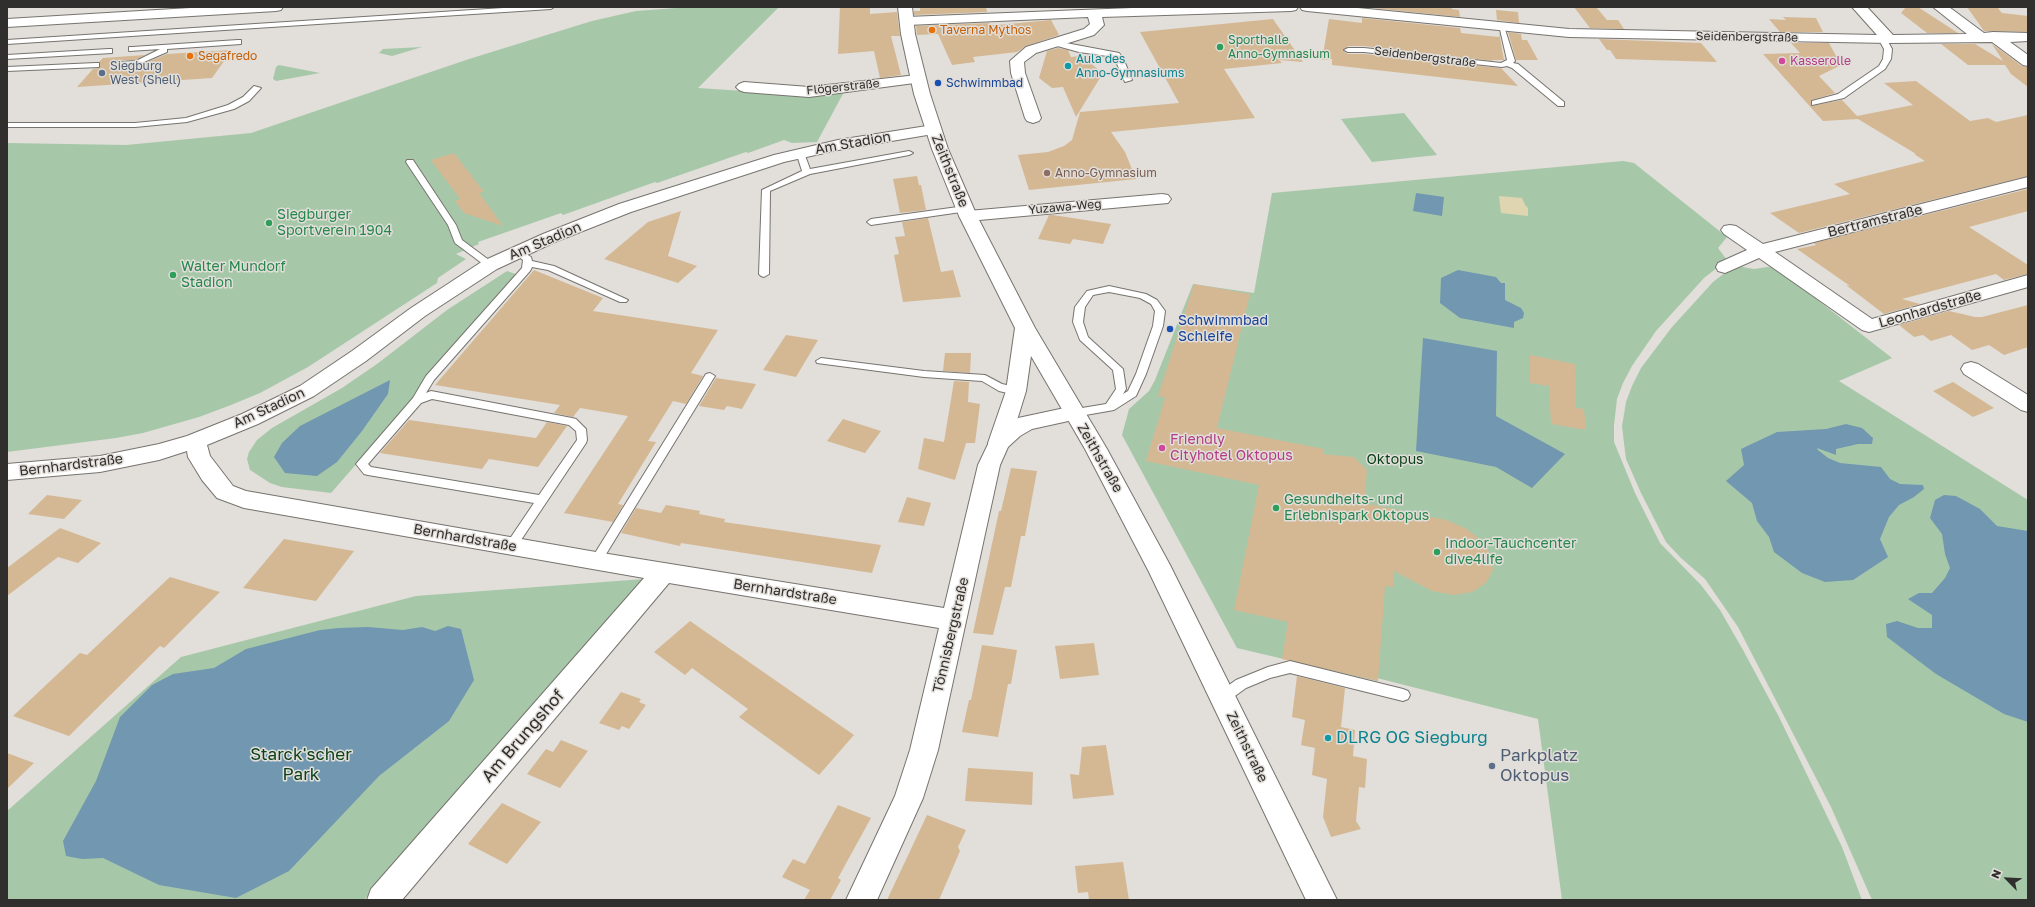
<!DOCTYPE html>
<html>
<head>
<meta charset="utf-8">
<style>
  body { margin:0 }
  #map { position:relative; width:2035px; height:907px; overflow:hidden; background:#e2ded9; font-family:"Golos Text",sans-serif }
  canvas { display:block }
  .frame { position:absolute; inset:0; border:8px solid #302f2d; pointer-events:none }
  .north { position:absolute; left:1987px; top:859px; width:40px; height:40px; -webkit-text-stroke:3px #e2ded9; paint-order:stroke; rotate:294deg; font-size:11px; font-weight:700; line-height:16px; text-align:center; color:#302f2d }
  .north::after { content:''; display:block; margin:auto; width:14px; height:18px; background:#302f2d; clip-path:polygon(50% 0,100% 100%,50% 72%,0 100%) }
</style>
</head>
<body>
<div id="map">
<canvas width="2035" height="907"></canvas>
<div class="frame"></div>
<div class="north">N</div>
</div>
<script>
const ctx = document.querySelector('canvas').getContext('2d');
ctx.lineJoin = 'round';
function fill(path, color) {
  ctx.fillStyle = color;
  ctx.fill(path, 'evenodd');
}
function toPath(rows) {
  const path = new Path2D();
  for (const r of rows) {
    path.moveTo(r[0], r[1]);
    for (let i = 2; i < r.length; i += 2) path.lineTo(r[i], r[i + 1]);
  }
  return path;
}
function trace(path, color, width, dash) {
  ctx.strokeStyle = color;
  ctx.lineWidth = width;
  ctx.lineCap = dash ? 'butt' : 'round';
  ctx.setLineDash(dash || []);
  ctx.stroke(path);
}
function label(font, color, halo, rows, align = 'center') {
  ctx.font = font + ' "Golos Text",sans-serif';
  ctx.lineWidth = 3;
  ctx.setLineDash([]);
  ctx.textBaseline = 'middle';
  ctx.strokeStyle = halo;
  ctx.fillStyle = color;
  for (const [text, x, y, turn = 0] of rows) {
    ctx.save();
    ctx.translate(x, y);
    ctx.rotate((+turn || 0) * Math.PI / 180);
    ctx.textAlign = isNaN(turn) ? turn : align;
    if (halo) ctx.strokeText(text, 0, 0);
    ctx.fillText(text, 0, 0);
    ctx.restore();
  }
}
fill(toPath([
  [690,7,779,7,698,88,821,96,844,92,817,142,792,143,784,140,748,153,746,152,657,183,655,182,563,215,561,213,478,242,479,244,456,254,466,259,438,278,437,283,308,367,260,393,231,405,199,417,143,433,116,438,7,452,7,143,126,145,251,133,469,59,592,21,636,11],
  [422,47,392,56,379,53,383,49],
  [279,65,320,73,276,81,273,79,276,67],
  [1404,113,1437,155,1372,162,1341,119],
  [1623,161,1634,163,1727,237,1718,248,1727,260,1704,278,1656,331,1632,366,1623,383,1617,399,1614,425,1614,442,1635,493,1660,543,1701,585,1720,610,1743,650,1779,717,1842,847,1862,900,1562,900,1538,719,1377,678,1377,681,1237,648,1122,435,1129,409,1149,391,1155,380,1193,284,1254,293,1272,193],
  [1737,266,1754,269,1774,266,1892,358,1839,381,2028,500,2028,900,1872,900,1831,807,1738,627,1705,579,1681,558,1666,542,1641,493,1626,459,1624,443,1622,426,1626,402,1632,386,1641,368,1672,327,1713,282,1726,272],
  [507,271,521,276,331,493,282,487,270,483,250,470,247,459,249,452,257,440,272,428,342,388,377,364,447,310],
  [644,579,364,900,7,900,7,811,181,657,416,596]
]), '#a6c8a9');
fill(toPath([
  [1499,196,1522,198,1525,205,1528,208,1528,216,1501,213]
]), '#dfd5b0');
fill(toPath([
  [1416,193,1444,197,1442,216,1413,211],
  [1458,270,1496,277,1501,283,1505,283,1505,300,1521,308,1524,313,1523,318,1514,322,1514,328,1460,318,1440,303,1441,278],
  [1423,338,1497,351,1496,416,1565,454,1532,488,1496,467,1416,451],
  [390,380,388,394,362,431,337,462,317,476,285,473,274,457,282,443,300,426],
  [1846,424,1862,428,1873,438,1872,444,1858,444,1836,449,1836,455,1817,448,1818,450,1828,458,1840,463,1881,467,1890,479,1900,484,1923,485,1924,489,1914,497,1899,505,1889,517,1880,539,1888,557,1853,580,1825,582,1802,573,1774,552,1769,537,1757,521,1752,503,1726,481,1744,465,1741,449,1777,432,1826,429],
  [1944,495,1956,496,1980,509,1997,526,2028,531,2028,722,2004,714,1936,674,1887,637,1886,624,1897,621,1918,628,1932,628,1932,615,1908,599,1919,593,1932,593,1945,578,1950,568,1945,554,1942,534,1930,518,1935,500],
  [448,626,461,629,474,680,449,721,379,776,289,871,236,898,159,885,103,858,82,859,66,856,63,841,96,781,120,717,152,685,173,674,214,668,246,649,320,630,339,628,368,627,403,630,422,627,435,631]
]), '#7197b1');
fill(toPath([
  [840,7,870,7,870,14,897,12,900,36,891,36,901,75,880,78,874,51,838,54],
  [920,7,986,7,987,12,914,15,914,11,920,11],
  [1363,7,1452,7,1452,9,1459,10,1460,17],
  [1574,7,1596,7,1607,20,1618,20,1624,29,1590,28],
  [1906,7,1918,7,1958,33,1927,33,1901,13],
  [1967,7,1997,7,2002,13,2028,16,2028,32,1984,31],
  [1496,10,1518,12,1519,23,1497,20],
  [1783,17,1816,18,1823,32,1780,32,1769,19,1786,20],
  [1362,18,1460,28,1461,33,1499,37,1499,32,1504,60,1492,60,1493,61,1364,46,1348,46,1343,51,1348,54,1364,54,1501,68,1518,86,1332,65,1332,59,1322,60,1329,19,1362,23],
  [1273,19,1303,62,1279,60,1282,63,1224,69,1255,118,1111,132,1125,152,1136,179,1029,190,1018,155,1048,152,1064,146,1072,140,1080,112,1179,103,1140,32],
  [1051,20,1059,35,1026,46,1017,52,973,57,975,62,952,65,938,34,917,35,916,26,989,23,990,25,998,25],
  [1508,32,1521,34,1522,40,1527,40,1538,60,1516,60],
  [1599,39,1701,43,1717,62,1616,59,1610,50,1607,50],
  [1791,43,1829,43,1841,65,1819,76,1835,93,1812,100,1811,106,1842,100,1857,116,1913,105,1884,83,1916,81,1970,121,1988,118,1996,122,2028,115,2028,176,1799,233,1770,213,1850,194,1834,184,1925,161,1914,154,1916,154,1858,119,1823,121,1763,54,1800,53],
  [1941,44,1975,44,2003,61,1992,44,2022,66,2028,67,2028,87,2011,74,2005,65,1968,65],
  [1058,48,1068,50,1071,57,1081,56,1103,73,1076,117,1063,87,1052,88,1039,78,1047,51],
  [232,50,212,78,77,87,93,69,100,68,99,62,103,58,145,55,136,60,120,60,115,63,120,68,137,66,167,54],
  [454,153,484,192,479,193,503,226,464,213,455,201,460,199,431,160],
  [917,176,919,185,921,185,926,210,900,213,893,179],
  [2028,189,2028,211,1969,227,2028,265,2028,274,2004,280,1996,274,1902,299,1920,304,1884,314,1846,285,1850,286,1797,249,1816,245,1814,243],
  [681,211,668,256,697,266,678,283,604,259,648,222],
  [1049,215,1053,215,1111,224,1103,244,1073,239,1070,244,1038,239],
  [928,218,941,272,953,270,961,297,903,302,894,255,899,254,895,237,905,236,902,222],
  [534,270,603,298,593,311,718,330,691,373,703,376,686,404,673,401,648,441,656,442,618,504,623,505,613,522,564,513,628,416,580,408,573,417,554,413,560,405,435,385],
  [1194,284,1250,294,1217,428,1324,449,1323,454,1354,457,1367,470,1364,503,1446,520,1465,528,1481,540,1491,555,1493,570,1486,583,1472,592,1454,595,1432,591,1394,571,1393,587,1385,586,1378,681,1282,659,1288,622,1234,610,1259,485,1146,461,1165,398,1158,396],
  [2028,305,2028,347,2004,355,1989,345,1972,350,1951,335,1931,341,1923,335,1914,337,1899,325,1949,311,1975,317,1982,317],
  [786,335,818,340,796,377,763,370],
  [945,353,971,353,970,373,943,371],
  [1530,355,1575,364,1576,408,1584,409,1586,430,1551,424,1549,386,1530,383],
  [716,378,756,384,742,409,727,406,724,410,699,406],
  [954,381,969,382,968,402,980,404,975,443,966,443,955,480,918,469,924,438,944,442],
  [1953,382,1994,408,1973,417,1933,391],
  [843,419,881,431,865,453,827,441],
  [409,420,536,438,547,422,567,426,538,467,489,459,482,469,380,453],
  [1011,468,1037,471,1025,536,1021,536,1011,587,1005,587,993,635,973,633,999,511,1001,511],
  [47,495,82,500,64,519,28,514],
  [907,497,931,503,924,526,898,522],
  [666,505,700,511,699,514,725,519,724,522,881,545,872,573,681,543,680,546,621,533,636,508,661,513],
  [60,528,101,543,78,563,58,557,7,596,7,568],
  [284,539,354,551,316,601,243,588],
  [170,577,220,592,164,648,160,646,69,736,13,716,80,653,87,655],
  [690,621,854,735,819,775,739,717,748,709,692,668,685,675,654,652],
  [1094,643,1099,675,1060,679,1055,646],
  [982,645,1017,650,1011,684,1008,684,998,737,962,732,969,700,971,700],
  [1297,676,1345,688,1341,727,1355,730,1353,756,1367,759,1365,788,1359,787,1356,821,1361,829,1331,837,1323,817,1327,779,1312,775,1315,748,1301,745,1305,720,1292,717],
  [621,692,641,699,639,702,646,705,629,729,622,726,619,730,599,723],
  [561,740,588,751,560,788,527,774,546,749,553,752],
  [1106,745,1114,795,1073,799,1070,774,1079,775,1082,747],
  [7,753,34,763,7,789],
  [968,768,1033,772,1032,805,965,801],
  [502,803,541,822,507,864,468,844],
  [838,805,871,818,838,878,841,880,830,900,804,900,810,890,782,877,793,859,805,864],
  [927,815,966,830,958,847,960,851,939,900,887,900],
  [1123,862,1129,900,1089,900,1088,892,1078,893,1075,866]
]), '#d4b894');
const service = toPath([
  [519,7,554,7,551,9,7,44,7,40,519,7],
  [1499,25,1504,26,1515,61,1513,63,1518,64,1564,102,1564,106,1558,106,1512,68,1507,66,1502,67,1364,52,1348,52,1344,50,1348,48,1364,48,1501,63,1507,60,1499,25],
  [1879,36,1885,36,1892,49,1891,59,1885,69,1844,98,1812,105,1812,101,1838,94,1879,66,1883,59,1884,49,1878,38,1879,36],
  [238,40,241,40,241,44,167,49,167,52,137,65,120,66,116,64,120,62,136,61,160,49,129,51,129,47,132,47,238,40],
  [1050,40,1119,53,1123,58,1132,80,1125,82,1114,57,1079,52,1050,44,1050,40],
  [109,49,112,49,112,53,7,59,7,55,109,49],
  [96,63,99,63,99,67,7,71,7,67,96,63],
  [254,86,261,88,249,101,234,109,187,122,135,127,7,127,7,123,135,123,186,118,228,105,243,97,254,86],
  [797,150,803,150,810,169,909,151,913,153,909,155,810,174,770,191,769,274,764,277,761,276,759,274,762,190,802,171,796,152,797,150],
  [407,160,413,160,456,225,462,240,493,263,493,267,487,267,455,243,448,225,406,162,407,160],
  [965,206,968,207,968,211,871,225,867,222,871,219,965,206],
  [518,249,531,257,532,261,554,266,628,300,626,302,620,302,548,270,532,267,530,271,434,380,426,393,431,391,572,418,576,419,586,429,587,440,586,443,515,549,511,551,507,549,505,546,534,503,368,475,364,474,356,464,413,398,426,376,522,268,523,260,513,252,518,249],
  [432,399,569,425,576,431,577,440,539,495,371,467,368,464,421,403,432,399],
  [1109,286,1146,294,1157,300,1165,311,1163,326,1146,374,1136,396,1114,410,1074,417,1070,416,1069,413,1070,410,1106,404,1116,389,1113,370,1080,340,1073,322,1075,307,1087,291,1109,286],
  [1109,292,1140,298,1151,304,1155,311,1153,326,1136,374,1128,391,1123,394,1126,389,1123,369,1088,337,1083,322,1085,307,1093,295,1109,292],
  [821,358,924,371,985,375,1002,384,1020,388,1021,391,1016,395,999,391,982,381,924,377,817,363,816,361,821,358],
  [710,373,715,376,600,564,596,566,592,564,590,561,592,558,706,374,710,373],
  [1290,661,1403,689,1408,691,1410,695,1408,699,1403,701,1290,673,1270,678,1246,688,1228,701,1223,703,1218,701,1216,697,1218,693,1236,680,1268,667,1290,661]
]);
const minor = toPath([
  [1157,7,1298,7,1296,10,1291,11,1102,17,1104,25,1094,35,1036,53,1024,62,1025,73,1041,118,1039,121,1033,123,1027,121,1025,118,1011,73,1010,61,1026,47,1084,29,1090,24,1088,17,907,25,902,24,900,21,902,18,907,17,1157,7],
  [1300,7,1348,7,1569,29,1877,35,1852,7,1867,7,1893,35,1967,34,1933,7,1949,7,1984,33,1993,32,2028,33,2028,41,2010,42,2028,55,2028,66,2023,65,1992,42,1889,43,1569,37,1307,11,1302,10,1300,7],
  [917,75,922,76,924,79,922,82,809,97,744,92,739,90,736,87,739,84,744,82,809,87,917,75],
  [933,125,939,127,941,130,939,133,838,150,784,162,631,212,555,242,497,269,425,316,366,361,314,396,258,424,207,445,210,456,233,486,246,491,596,552,944,608,978,465,991,438,1004,426,1018,418,1074,406,1082,408,1085,413,1082,418,1032,429,1020,436,1008,447,1000,465,938,750,923,798,877,900,846,900,895,796,910,750,939,628,669,583,402,900,367,900,371,889,644,578,244,508,217,498,202,480,188,457,187,451,159,460,100,472,7,480,7,464,100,456,159,444,187,436,242,414,300,386,352,351,411,308,483,261,543,234,619,204,774,155,838,140,933,125],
  [2028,177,2028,187,1775,252,1872,319,2028,275,2028,287,1869,332,1862,330,1759,258,1725,273,1718,271,1716,267,1718,263,1747,250,1724,234,1721,230,1724,226,1730,225,1736,226,1763,244,2028,177],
  [1162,194,1168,195,1171,199,1168,203,968,221,962,220,959,216,962,212,968,211,1162,194],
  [1971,362,1978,364,2028,395,2028,412,2021,410,1964,374,1961,369,1964,364,1971,362]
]);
const tertiary = toPath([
  [898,7,912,7,915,34,930,94,948,149,977,216,1035,328,1107,449,1170,565,1337,900,1306,900,1149,572,1085,449,1031,356,1026,391,1010,443,1007,448,999,451,991,448,988,443,1006,391,1015,328,959,216,932,149,914,94,901,34,898,7]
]);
const motorway = toPath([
  [207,7,283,7,281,10,276,11,7,27,7,19,207,7]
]);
trace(service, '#77746f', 2);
trace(minor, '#77746f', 2);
trace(tertiary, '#77746f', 2);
trace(motorway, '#77746f', 2);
fill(service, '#fff');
fill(minor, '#fff');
fill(tertiary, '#fff');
fill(motorway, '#fff');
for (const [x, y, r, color] of [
  [932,30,4,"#e8710a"],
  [1220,47,4,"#2e9e5b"],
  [190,56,4,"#e8710a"],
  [1782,61,4,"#d1479c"],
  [1068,66,4,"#0f9aa8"],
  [102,73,4,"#5c6f8a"],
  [938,83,4,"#1a4fb4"],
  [1047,173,4,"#8d6e63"],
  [269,223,4,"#2e9e5b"],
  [173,275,4,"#2e9e5b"],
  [1170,329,4,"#1a4fb4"],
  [1162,448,4,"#d1479c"],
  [1276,508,4,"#2e9e5b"],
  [1437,552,4,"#2e9e5b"],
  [1328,738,4,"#0f9aa8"],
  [1492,766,4,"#5c6f8a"]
]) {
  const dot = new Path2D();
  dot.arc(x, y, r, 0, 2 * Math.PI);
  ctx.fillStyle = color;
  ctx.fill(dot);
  trace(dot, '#e2ded9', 1.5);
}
label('12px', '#c56008', '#e2ded9', [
  ["Taverna Mythos",940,30],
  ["Segafredo",198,56]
], 'left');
label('12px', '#302f2d', '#e2ded9', [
  ["Seidenbergstraße",1747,37,1],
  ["Seidenbergstraße",1425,57,7],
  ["Flögerstraße",843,87,-6],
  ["Yuzawa-Weg",1065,207,-5]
]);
label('12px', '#27864d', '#e2ded9', [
  ["Sporthalle",1228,40],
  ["Anno-Gymnasium",1228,54]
], 'left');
label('12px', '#0d838f', '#e2ded9', [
  ["Aula des",1076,59],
  ["Anno-Gymnasiums",1076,73]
], 'left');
label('12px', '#b23c85', '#e2ded9', [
  ["Kasserolle",1790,61]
], 'left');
label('12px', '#4e5e75', '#e2ded9', [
  ["Siegburg",110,66],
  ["West (Shell)",110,80]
], 'left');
label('12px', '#164399', '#e2ded9', [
  ["Schwimmbad",946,83]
], 'left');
label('12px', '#785e54', '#e2ded9', [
  ["Anno-Gymnasium",1055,173]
], 'left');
label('14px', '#302f2d', '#e2ded9', [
  ["Am Stadion",853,143,-10],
  ["Zeithstraße",950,171,68],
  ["Bertramstraße",1875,221,-14],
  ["Am Stadion",545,241,-23],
  ["Leonhardstraße",1930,309,-16],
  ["Am Stadion",269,408,-25],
  ["Zeithstraße",1100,458,60],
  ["Bernhardstraße",71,465,-7],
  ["Bernhardstraße",465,538,10],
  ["Bernhardstraße",785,592,9],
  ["Tönnisbergstraße",951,635,-77],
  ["Zeithstraße",1247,747,64]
]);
label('14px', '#27864d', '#e2ded9', [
  ["Siegburger",277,215],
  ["Sportverein 1904",277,231],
  ["Walter Mundorf",181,267],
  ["Stadion",181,283],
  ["Gesundheits- und",1284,500],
  ["Erlebnispark Oktopus",1284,516],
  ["Indoor-Tauchcenter",1445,544],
  ["dive4life",1445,560]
], 'left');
label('14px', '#164399', '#e2ded9', [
  ["Schwimmbad",1178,321],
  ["Schleife",1178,337]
], 'left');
label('14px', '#b23c85', '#e2ded9', [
  ["Friendly",1170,440],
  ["Cityhotel Oktopus",1170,456]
], 'left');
label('14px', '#0b4119', '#e2ded9', [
  ["Oktopus",1395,460]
]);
label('17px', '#302f2d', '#e2ded9', [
  ["Am Brungshof",523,736,-49]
]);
label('17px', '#0d838f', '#e2ded9', [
  ["DLRG OG Siegburg",1336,738]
], 'left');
label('17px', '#0b4119', '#e2ded9', [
  ["Starck'scher",301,755],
  ["Park",301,775]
]);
label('17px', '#4e5e75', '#e2ded9', [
  ["Parkplatz",1500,756],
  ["Oktopus",1500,776]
], 'left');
</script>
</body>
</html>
